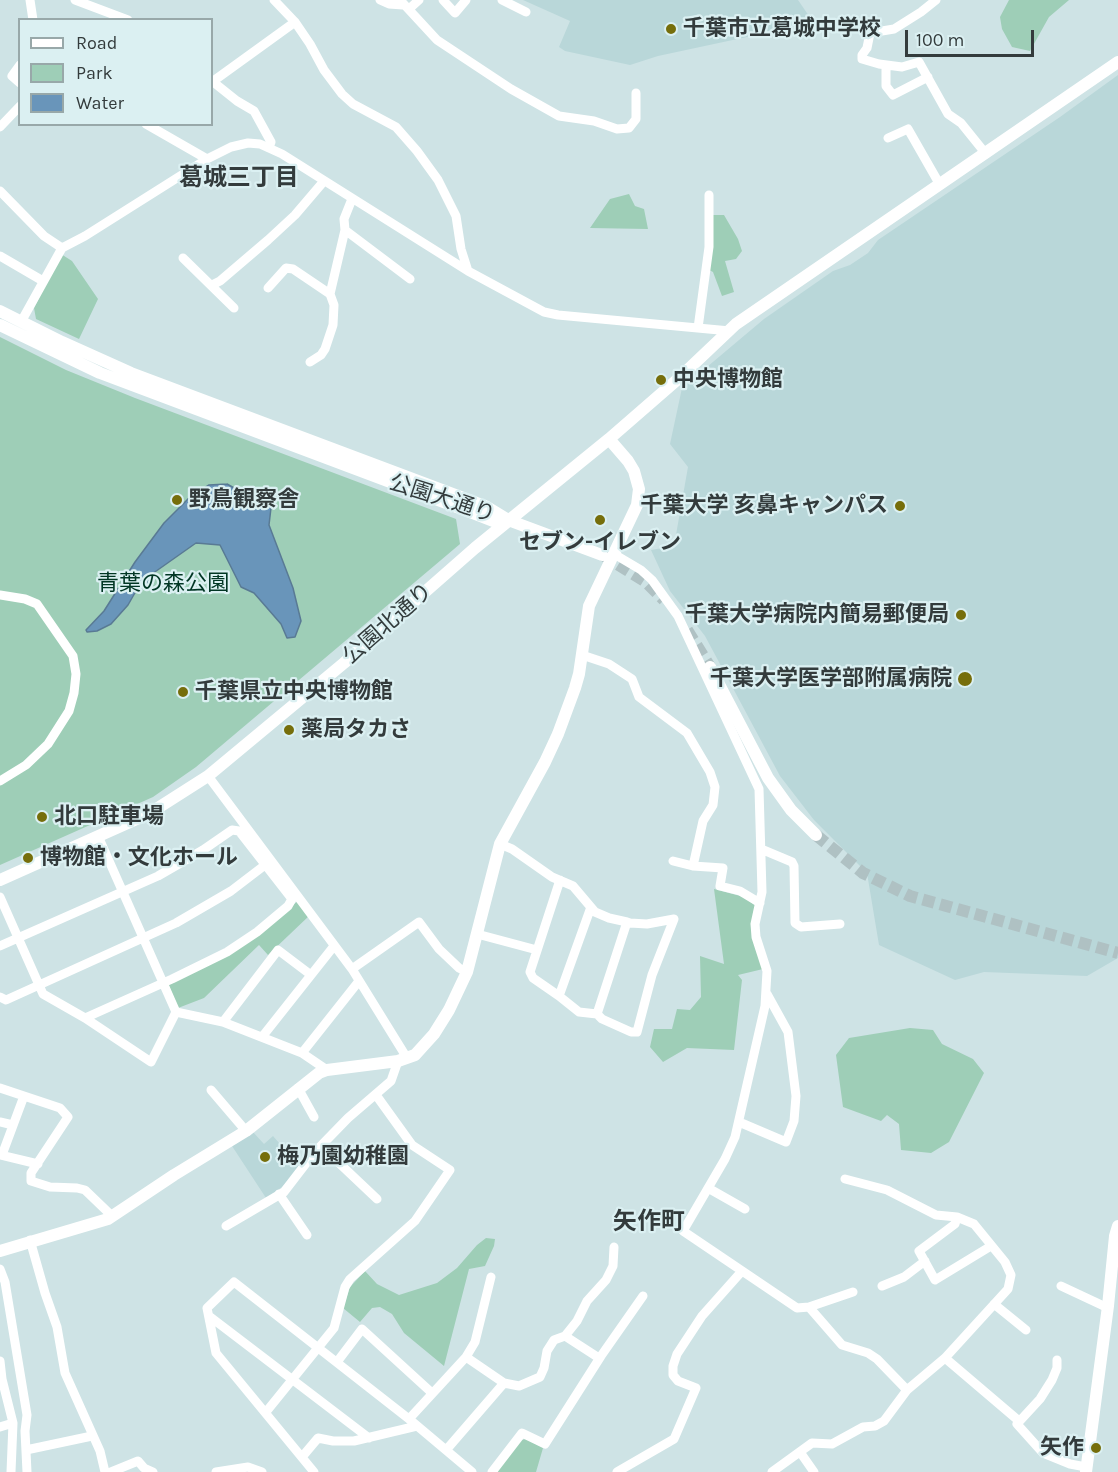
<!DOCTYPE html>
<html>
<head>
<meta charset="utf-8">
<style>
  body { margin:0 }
  #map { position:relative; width:1118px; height:1472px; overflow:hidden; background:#cee3e5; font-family:Karla,sans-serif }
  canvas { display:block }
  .legend { position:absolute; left:18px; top:18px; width:195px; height:108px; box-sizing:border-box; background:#dbf0f2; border:2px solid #98a8a9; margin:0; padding:8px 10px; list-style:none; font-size:18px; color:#333b3c }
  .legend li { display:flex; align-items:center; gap:12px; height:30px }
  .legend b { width:30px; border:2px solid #98a8a9 }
  .scale { position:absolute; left:905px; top:30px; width:129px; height:27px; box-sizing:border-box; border:3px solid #333b3c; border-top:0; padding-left:8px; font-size:18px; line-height:21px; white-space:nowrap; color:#333b3c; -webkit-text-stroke:4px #dbf0f2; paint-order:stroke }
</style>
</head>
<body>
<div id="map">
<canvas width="1118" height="1472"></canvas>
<ul class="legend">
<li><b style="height:8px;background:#fff"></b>Road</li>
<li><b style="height:16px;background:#9eceb7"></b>Park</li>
<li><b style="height:16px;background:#6995ba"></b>Water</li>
</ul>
<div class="scale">100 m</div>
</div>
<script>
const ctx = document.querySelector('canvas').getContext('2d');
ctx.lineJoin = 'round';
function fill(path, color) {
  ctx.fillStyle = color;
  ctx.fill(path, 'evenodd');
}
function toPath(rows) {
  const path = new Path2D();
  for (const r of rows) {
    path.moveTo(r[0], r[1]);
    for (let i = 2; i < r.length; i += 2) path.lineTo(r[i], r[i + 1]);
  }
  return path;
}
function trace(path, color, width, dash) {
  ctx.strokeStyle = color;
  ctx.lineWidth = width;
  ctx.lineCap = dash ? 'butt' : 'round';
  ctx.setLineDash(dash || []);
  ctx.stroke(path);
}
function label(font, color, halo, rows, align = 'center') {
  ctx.font = font + ' Karla,"Noto Sans JP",sans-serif';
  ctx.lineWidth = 4.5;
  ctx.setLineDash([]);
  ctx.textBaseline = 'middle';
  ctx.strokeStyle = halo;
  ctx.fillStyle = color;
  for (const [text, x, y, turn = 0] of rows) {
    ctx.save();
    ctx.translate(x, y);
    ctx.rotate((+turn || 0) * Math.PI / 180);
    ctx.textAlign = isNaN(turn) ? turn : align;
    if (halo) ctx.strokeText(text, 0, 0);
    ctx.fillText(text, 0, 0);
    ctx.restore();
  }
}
fill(toPath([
  [523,0,798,0,809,16,796,24,756,35,658,56,630,65,565,51,559,47,570,21],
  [1118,75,1118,958,1087,976,984,972,955,980,879,945,867,873,814,820,780,776,705,636,670,591,651,550,674,546,688,467,670,444,682,388,764,319,833,271,850,265,868,253,878,240,1060,117],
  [253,1132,264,1144,273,1136,300,1167,282,1187,266,1198,232,1146]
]), '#b9d7d9');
fill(toPath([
  [1009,0,1069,0,1049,17,1030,51,1012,47,1002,29,1000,17],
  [629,194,635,206,644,209,648,229,590,228,610,199],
  [712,215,724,215,738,239,742,251,736,259,725,261,734,292,722,296,713,272,707,269],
  [61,254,72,261,98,299,79,339,36,319,34,308],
  [0,337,66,370,135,398,456,519,460,544,196,767,153,797,0,865],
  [714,889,744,897,757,907,763,969,738,975,742,980,734,1050,687,1048,663,1062,650,1047,654,1029,672,1029,677,1009,690,1010,701,997,700,956,724,964],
  [299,900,310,915,268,955,259,945,204,998,178,1008,168,983,258,934],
  [910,1028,933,1030,942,1044,973,1059,984,1073,949,1142,931,1153,901,1150,899,1124,887,1115,881,1121,843,1107,836,1055,849,1038],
  [486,1238,495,1239,494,1246,485,1266,469,1269,444,1366,404,1333,392,1314,380,1307,372,1308,360,1322,343,1308,350,1287,365,1271,377,1284,399,1295,437,1283,457,1268,477,1245],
  [526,1439,543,1448,536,1472,495,1472,521,1440]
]), '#9eceb7');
const water = toPath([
  [227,484,236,489,255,491,272,499,269,525,293,588,301,621,295,637,287,638,281,624,254,593,241,587,220,545,196,543,152,574,145,587,136,591,128,605,111,624,97,631,87,632,86,630,104,611,135,562,164,523,189,498,209,485,227,484]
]);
fill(water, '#6995ba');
trace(water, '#597a94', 1.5);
trace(toPath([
  [603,555,646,582,664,600],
  [687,630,710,667],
  [816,835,863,873,910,896,1118,953]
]), '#afc1c3', 12, [12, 6]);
trace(toPath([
  [30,0,33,20],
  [75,0,128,20],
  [274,0,295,22,310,44,324,70,342,94,353,104,396,127,417,151,438,180,456,216,461,249,468,271],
  [380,0,389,4,403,5],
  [400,0,437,40,511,89,559,116,594,121,617,129,629,128,636,119,636,93],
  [443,0,455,13,466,0],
  [502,0,526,12],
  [936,0,921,12,894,29,870,33,867,48,862,55,862,59,879,64,902,67,919,62,948,114,961,123,986,154],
  [409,9,419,0],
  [20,65,12,76,20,83],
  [886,65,886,86,893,95,928,77],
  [212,81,237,101,254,111,271,142,269,147],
  [212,82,295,22],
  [146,124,207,159],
  [0,127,20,106],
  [888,138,908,129,940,185],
  [0,191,44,236,62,248],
  [345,230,410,279],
  [0,256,43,281],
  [183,258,234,308],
  [212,285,220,281,268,240,295,215,324,181],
  [268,288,286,268,293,269,330,294,334,305,333,325,325,349,321,355,310,362],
  [330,294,345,230,344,219,352,199],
  [21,322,62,248,85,236,207,159,231,147,248,143,260,144,282,154,468,271,544,312,558,315,730,331],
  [698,328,709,247,709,195],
  [614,554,641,570,652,580,678,616,759,789,762,892,755,924,756,937,767,971,765,1006,735,1137,725,1159,683,1231,797,1308,809,1307,853,1292],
  [0,595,25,599,37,604,73,656,76,674,74,693,69,711,48,744,26,765,0,781],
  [582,655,609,664,632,679,639,697,687,733,710,772,715,787,713,805,703,821,693,866],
  [208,776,352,969,407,1058],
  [500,844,512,849,552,877,573,886,595,912,609,918,627,922,630,923,647,924,674,919,652,975,637,1032,631,1032,602,1019,597,1014,627,922],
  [761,849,792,862,794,866,795,923,801,927,840,924],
  [673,861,693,866,723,868,720,886,740,891,760,903],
  [560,880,530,972,533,978,559,996,579,1012,597,1014],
  [0,897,43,994,85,1018,151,1062,176,1012,98,836],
  [477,934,537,950],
  [0,946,158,876,203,850,232,830,239,831,292,899,288,906,257,932,227,952,172,979,85,1018],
  [352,969,419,922,439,949,459,968,467,972],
  [559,996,591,907],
  [0,997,6,1000,176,923,231,891,265,865],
  [176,1012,223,1022,302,1053,327,1070],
  [223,1022,278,950,311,975],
  [262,1037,334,946],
  [302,1053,359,981],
  [0,1088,60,1108,68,1117,31,1173,31,1181,50,1187,77,1188,85,1190,112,1216],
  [298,1088,314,1117],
  [211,1090,246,1131],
  [0,1122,13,1125],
  [739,1122,786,1142,794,1121,796,1096,788,1032,767,994],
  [321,1146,377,1199],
  [0,1155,38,1164],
  [2,1155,24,1096],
  [708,1188,745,1209],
  [279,1194,307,1235],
  [957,1217,955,1224,919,1251,935,1280,991,1246],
  [226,1226,284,1192,314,1153,348,1118,391,1081,398,1061],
  [30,1240,45,1293,57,1327,65,1373,100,1451,105,1472],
  [0,1269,5,1282,27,1415,25,1431,27,1472],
  [491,1277,475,1342,466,1357,504,1383,519,1386,540,1377,544,1368,547,1351,554,1340,565,1336,577,1321,587,1301,606,1280,613,1266,614,1247],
  [882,1286,904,1277,925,1261],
  [1061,1286,1108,1308],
  [994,1304,1026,1330],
  [809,1307,842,1345,868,1353,877,1359,907,1390],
  [209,1316,369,1438],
  [565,1336,599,1358],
  [945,1358,1019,1421],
  [1057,1360,1057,1368,1052,1380,1040,1399,1017,1424,1043,1453,1070,1464,1086,1467],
  [0,1361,2,1379,13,1423,11,1472],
  [337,1362,362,1329,432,1393],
  [266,1412,334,1328,345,1287,350,1279,415,1221,450,1170,412,1145,376,1095],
  [409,1419,466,1357],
  [0,1427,13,1423],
  [447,1449,504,1383],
  [26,1450,92,1436],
  [800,1452,814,1472],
  [302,1457,318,1438,333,1441,354,1441,417,1426],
  [111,1472,138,1461,144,1468,153,1472],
  [216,1472,248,1467,262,1472],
  [314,1472,216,1353,207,1308,234,1282,409,1419,472,1472],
  [492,1472,522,1433,545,1444,601,1356,643,1296],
  [617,1472,674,1439,696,1388,678,1381,673,1375,673,1366,677,1354,702,1316,742,1271],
  [772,1472,812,1443,832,1444,863,1427,875,1426,884,1421,907,1390,945,1358,1008,1289,1011,1275,1005,1262,974,1224,957,1217,936,1215,887,1190,845,1179]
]), '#fff', 9);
trace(toPath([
  [0,311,62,342,131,373,485,506,508,520,602,555],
  [0,325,100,373,475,514,493,521,507,520],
  [710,667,768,778,791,810,816,835],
  [0,880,150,813,208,776,344,663,475,548,609,439,678,379,736,324,1118,62],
  [0,1251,108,1219,174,1175,246,1131,319,1073,327,1070,398,1061,415,1055,434,1034,449,1010,467,972,500,844,545,762,558,734,575,688,579,674,589,606,637,505,639,489,634,471,628,461,609,439],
  [1086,1472,1108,1306,1115,1236,1118,1226]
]), '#fff', 12);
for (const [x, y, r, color] of [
  [671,29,6,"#766e0b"],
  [661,380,6,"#766e0b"],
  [177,500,6,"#766e0b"],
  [900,506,6,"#766e0b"],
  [600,520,6,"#766e0b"],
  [961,615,6,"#766e0b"],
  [965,679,8,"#766e0b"],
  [183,692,6,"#766e0b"],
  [289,730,6,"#766e0b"],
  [42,817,6,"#766e0b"],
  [28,858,6,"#766e0b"],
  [265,1157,6,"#766e0b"],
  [1096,1448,6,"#766e0b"]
]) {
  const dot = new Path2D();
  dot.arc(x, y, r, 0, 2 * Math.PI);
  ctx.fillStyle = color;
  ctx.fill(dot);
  trace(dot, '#dbf0f2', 2);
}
label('bold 22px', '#333b3c', '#dbf0f2', [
  ["千葉市立葛城中学校",683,29],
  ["中央博物館",673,380],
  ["野鳥観察舎",189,500],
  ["千葉大学 亥鼻キャンパス",888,506,"right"],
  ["セブン-イレブン",600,543,"center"],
  ["千葉大学病院内簡易郵便局",949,615,"right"],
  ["千葉大学医学部附属病院",952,679,"right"],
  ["千葉県立中央博物館",195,692],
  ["薬局タカさ",301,730],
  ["北口駐車場",54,817],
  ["博物館・文化ホール",40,858],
  ["梅乃園幼稚園",277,1157],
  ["矢作",1084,1448,"right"]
], 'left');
label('22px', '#333b3c', '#dbf0f2', [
  ["公園大通り",442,499,18],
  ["公園北通り",388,624,-41]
]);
label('22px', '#013624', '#dbf0f2', [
  ["青葉の森公園",163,584]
]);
label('bold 24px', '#333b3c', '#dbf0f2', [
  ["葛城三丁目",239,178],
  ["矢作町",649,1222]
]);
</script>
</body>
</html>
